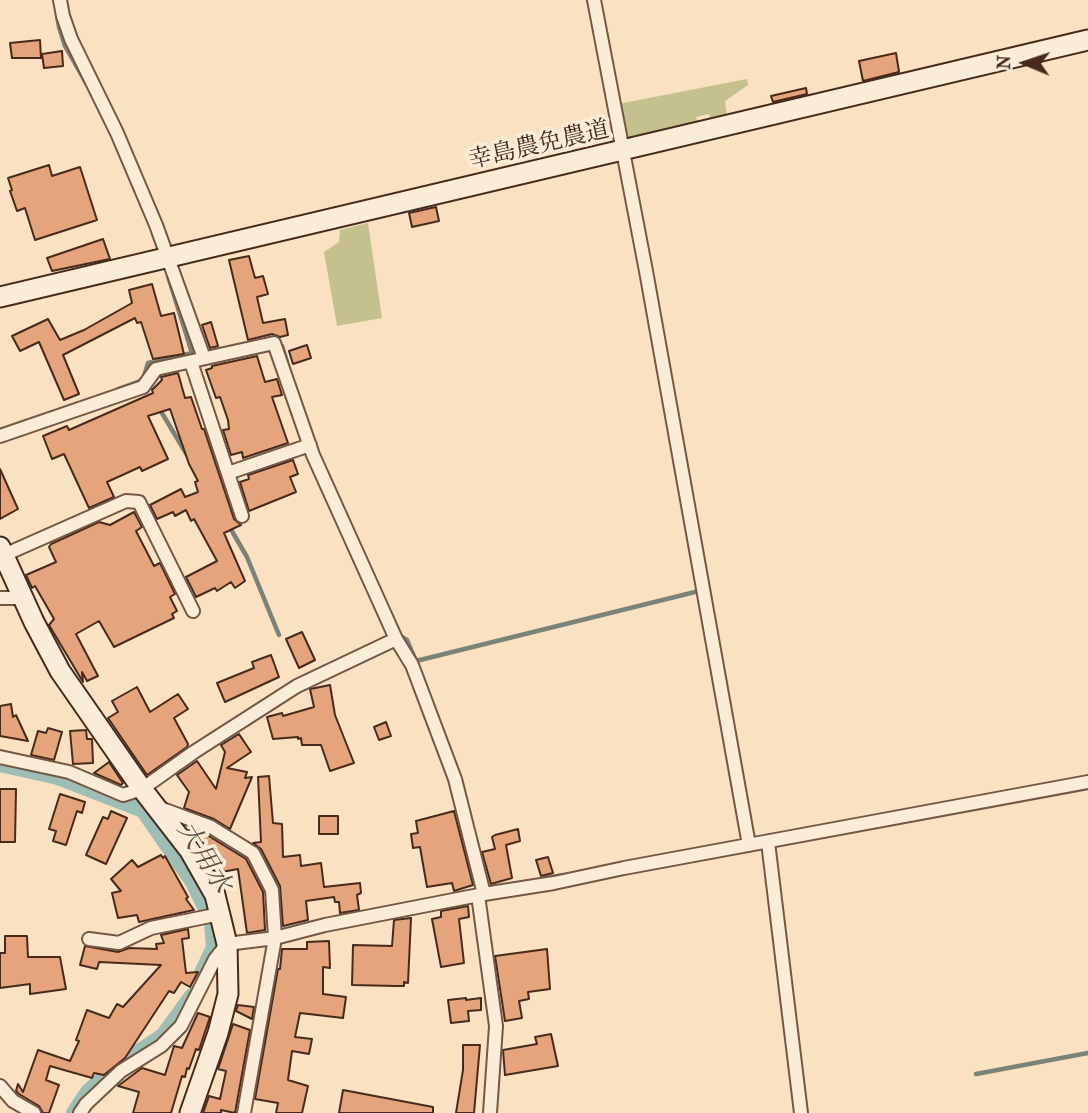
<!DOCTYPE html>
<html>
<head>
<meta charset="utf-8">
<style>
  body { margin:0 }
  #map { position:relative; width:1088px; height:1113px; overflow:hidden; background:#f9e1c1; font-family:"IM FELL French Canon",serif }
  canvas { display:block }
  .north { position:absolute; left:990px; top:28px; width:70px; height:70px; -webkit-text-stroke:5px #fbecd7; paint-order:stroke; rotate:272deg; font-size:19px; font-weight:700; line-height:28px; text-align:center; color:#472a1c }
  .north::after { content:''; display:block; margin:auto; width:24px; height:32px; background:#472a1c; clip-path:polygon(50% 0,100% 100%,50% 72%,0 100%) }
</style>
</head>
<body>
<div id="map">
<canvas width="1088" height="1113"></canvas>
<div class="north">N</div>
</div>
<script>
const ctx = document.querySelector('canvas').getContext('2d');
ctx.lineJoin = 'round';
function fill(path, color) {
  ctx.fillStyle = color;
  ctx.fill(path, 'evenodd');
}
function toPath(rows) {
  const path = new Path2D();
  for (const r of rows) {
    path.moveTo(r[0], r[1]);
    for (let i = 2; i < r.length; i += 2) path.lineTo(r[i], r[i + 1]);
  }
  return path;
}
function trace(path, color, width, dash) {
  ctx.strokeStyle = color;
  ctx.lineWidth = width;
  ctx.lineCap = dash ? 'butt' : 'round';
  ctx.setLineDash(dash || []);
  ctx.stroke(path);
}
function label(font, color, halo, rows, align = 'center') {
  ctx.font = font + ' "IM FELL French Canon","Noto Serif JP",serif';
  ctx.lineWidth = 7;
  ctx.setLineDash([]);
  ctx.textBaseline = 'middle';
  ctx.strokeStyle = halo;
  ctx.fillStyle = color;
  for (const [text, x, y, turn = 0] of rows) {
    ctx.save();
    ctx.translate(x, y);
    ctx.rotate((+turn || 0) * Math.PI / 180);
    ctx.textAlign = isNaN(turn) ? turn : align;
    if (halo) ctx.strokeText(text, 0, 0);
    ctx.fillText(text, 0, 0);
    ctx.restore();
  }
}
fill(toPath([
  [747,79,748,85,725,101,727,117,711,121,709,114,696,117,698,124,626,142,618,104],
  [368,223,382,318,337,326,324,252,339,242,340,230]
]), '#c4c18e');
trace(toPath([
  [57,15,59,27,65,46,86,83],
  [282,346,287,362],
  [118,389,143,380,148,363,192,353,168,276],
  [159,408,187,455],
  [229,526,247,557,279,635],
  [399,635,407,640,416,661,699,591],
  [545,878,564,875],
  [258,1067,271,993],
  [976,1074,1088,1053]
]), '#7b8277', 4.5);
trace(toPath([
  [0,764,58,777,143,810,193,882,212,921,214,947,201,975],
  [74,1113,88,1092,116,1067,163,1036,192,996]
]), '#9ebdb4', 16);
const building = toPath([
  [40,40,41,58,12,58,10,43,40,40],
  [62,51,63,66,44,68,42,54,62,51],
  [896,53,899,72,863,81,859,61,896,53],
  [806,88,807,94,773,102,771,96,806,88],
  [49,165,52,176,80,167,97,220,35,240,25,208,17,211,10,191,12,190,8,178,49,165],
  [436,207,439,221,412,227,409,213,436,207],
  [103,239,110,259,52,271,47,258,103,239],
  [249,256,255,278,263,276,268,294,257,297,263,323,285,319,288,335,280,337,272,334,248,340,229,260,249,256],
  [152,284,161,316,174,313,184,354,153,359,141,322,137,323,135,318,63,355,79,394,64,400,39,342,20,351,12,336,48,319,60,340,84,330,132,303,129,290,152,284],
  [211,322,218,346,210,348,202,325,211,322],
  [307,345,311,358,293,364,289,351,307,345],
  [257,356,265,382,277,379,282,395,272,397,288,443,243,458,242,452,231,455,223,430,229,429,228,420,220,397,216,398,206,370,212,368,212,366,257,356],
  [178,373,185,398,191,397,202,429,204,429,234,519,241,525,224,533,245,581,235,588,231,582,217,591,215,588,196,597,186,577,217,561,194,519,191,521,186,510,175,516,173,512,157,519,150,505,181,489,185,497,198,492,195,482,198,481,189,464,170,409,148,416,168,459,142,471,140,467,107,482,114,497,89,508,64,454,52,459,43,436,67,426,69,430,153,393,152,390,162,380,161,377,178,373],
  [293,460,298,474,290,477,296,492,249,511,240,482,249,479,248,475,293,460],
  [0,469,18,509,0,519,0,469],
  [134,512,142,527,136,531,154,566,160,563,175,594,170,597,177,611,172,614,174,618,114,647,99,621,76,634,98,676,87,681,82,672,83,682,49,625,54,619,35,586,32,588,26,575,56,562,49,547,51,544,99,522,110,525,134,512],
  [302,632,315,660,299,668,286,639,302,632],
  [271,655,279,677,225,702,217,683,254,668,252,662,271,655],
  [330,685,335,715,354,763,330,771,321,745,302,745,301,738,298,739,298,737,273,739,267,717,282,713,283,716,314,707,310,689,330,685],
  [137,687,150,712,178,694,188,709,174,718,188,744,187,747,147,775,108,718,118,712,112,701,137,687],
  [11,704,13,717,16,715,28,741,0,736,0,706,11,704],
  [386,722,391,736,379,740,374,727,386,722],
  [48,728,62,732,54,760,31,755,38,731,46,733,48,728],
  [86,730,87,739,92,739,93,763,73,764,70,731,86,730],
  [239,734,251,752,227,768,247,772,245,778,252,777,230,829,214,819,184,808,189,792,177,775,197,761,216,789,225,752,221,745,239,734],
  [109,762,123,783,121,785,94,773,109,762],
  [269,776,273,823,282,824,283,857,300,855,301,866,321,863,324,887,360,883,361,893,357,895,359,910,340,913,339,902,335,902,334,897,306,901,308,920,283,926,280,886,261,849,253,843,261,842,258,777,269,776],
  [0,789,16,789,15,842,0,842,0,789],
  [60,794,85,802,82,813,77,811,66,845,53,841,56,831,49,829,60,794],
  [111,811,127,818,106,864,86,855,103,817,108,819,111,811],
  [454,811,473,885,454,891,452,883,427,887,420,847,413,848,411,834,418,833,416,821,454,811],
  [319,816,338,816,338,834,319,834,319,816],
  [191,829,207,835,246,859,263,892,265,930,247,933,238,869,216,873,202,846,189,830,191,829],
  [518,829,520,841,506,845,512,878,491,884,482,852,495,849,492,837,495,835,518,829],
  [161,855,163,858,165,856,188,897,186,899,194,910,139,922,137,915,118,918,112,893,121,891,111,879,132,860,138,867,161,855],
  [548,857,553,873,541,876,536,860,548,857],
  [468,906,469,917,459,919,464,963,441,967,432,919,441,917,441,911,468,906],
  [411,918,408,983,404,982,404,986,396,986,352,985,353,945,392,946,394,920,411,918],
  [188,929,189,938,182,939,186,973,198,972,190,987,181,982,174,993,169,991,125,1058,104,1075,94,1073,92,1078,50,1066,46,1080,59,1085,49,1113,43,1113,39,1106,19,1094,16,1091,18,1084,23,1092,38,1050,70,1061,79,1041,76,1040,87,1010,109,1018,117,1004,123,1007,161,965,99,962,97,969,80,965,85,946,118,952,129,948,157,949,156,944,164,943,161,935,188,929],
  [5,936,27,936,28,957,60,957,66,989,30,994,30,984,0,988,0,953,5,953,5,936],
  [329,941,330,968,323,967,323,994,346,997,343,1018,300,1013,295,1037,312,1039,309,1054,292,1051,288,1080,308,1086,302,1113,276,1113,278,1103,255,1099,278,969,280,969,282,949,307,949,307,942,329,941],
  [547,949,550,989,528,992,529,999,519,1001,522,1018,505,1021,495,956,547,949],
  [466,998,466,1000,481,998,481,1010,468,1011,469,1021,451,1023,448,1000,466,998],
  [238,1005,254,1007,252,1019,236,1011,238,1005],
  [198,1013,210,1017,199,1050,196,1049,189,1069,187,1068,185,1077,182,1076,171,1113,133,1113,139,1092,118,1086,142,1068,165,1075,174,1046,182,1048,198,1013],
  [233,1024,250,1030,235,1113,221,1110,221,1113,203,1113,209,1096,220,1099,226,1071,218,1069,233,1024],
  [551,1034,558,1066,505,1075,503,1050,537,1044,535,1037,551,1034],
  [463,1045,480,1045,474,1113,456,1113,463,1070,463,1045],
  [343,1090,433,1107,433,1113,339,1113,343,1090]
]);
fill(building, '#e5a47b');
trace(building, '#472a1c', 2);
const street = toPath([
  [60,0,63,16,71,39,117,133,156,225,204,358],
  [594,0,646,271,749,845],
  [191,362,242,516],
  [0,436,143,387,156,369,274,343,313,455,396,639,412,665,455,779,484,894],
  [228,473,310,445],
  [4,555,126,501,139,502,193,611],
  [0,598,23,598],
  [0,757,69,772,123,795,142,789,194,752,297,686,396,639],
  [157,807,211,827,253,853,272,890,275,938,244,1113],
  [768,842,801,1113],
  [478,895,496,1026,490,1113],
  [89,939,119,943,151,928,220,914],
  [0,1086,13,1101,34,1113],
  [80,1113,86,1104,121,1071,161,1046,181,1026,215,959,227,944,275,938,325,925,484,894,554,883,624,868,1088,782]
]);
const secondary = toPath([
  [0,297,1088,40],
  [0,547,34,622,60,671,142,789,190,851,215,895,227,944,228,994,218,1033,190,1113]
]);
trace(street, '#745845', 16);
trace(secondary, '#472a1c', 23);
trace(street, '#fbecd7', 12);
trace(secondary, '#fbecd7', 19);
label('24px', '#472a1c', '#fbecd7', [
  ["幸島農免農道",539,146,-13]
]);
label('italic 26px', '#5d4f42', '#fbecd7', [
  ["大用水",203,858,58]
]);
</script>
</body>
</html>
